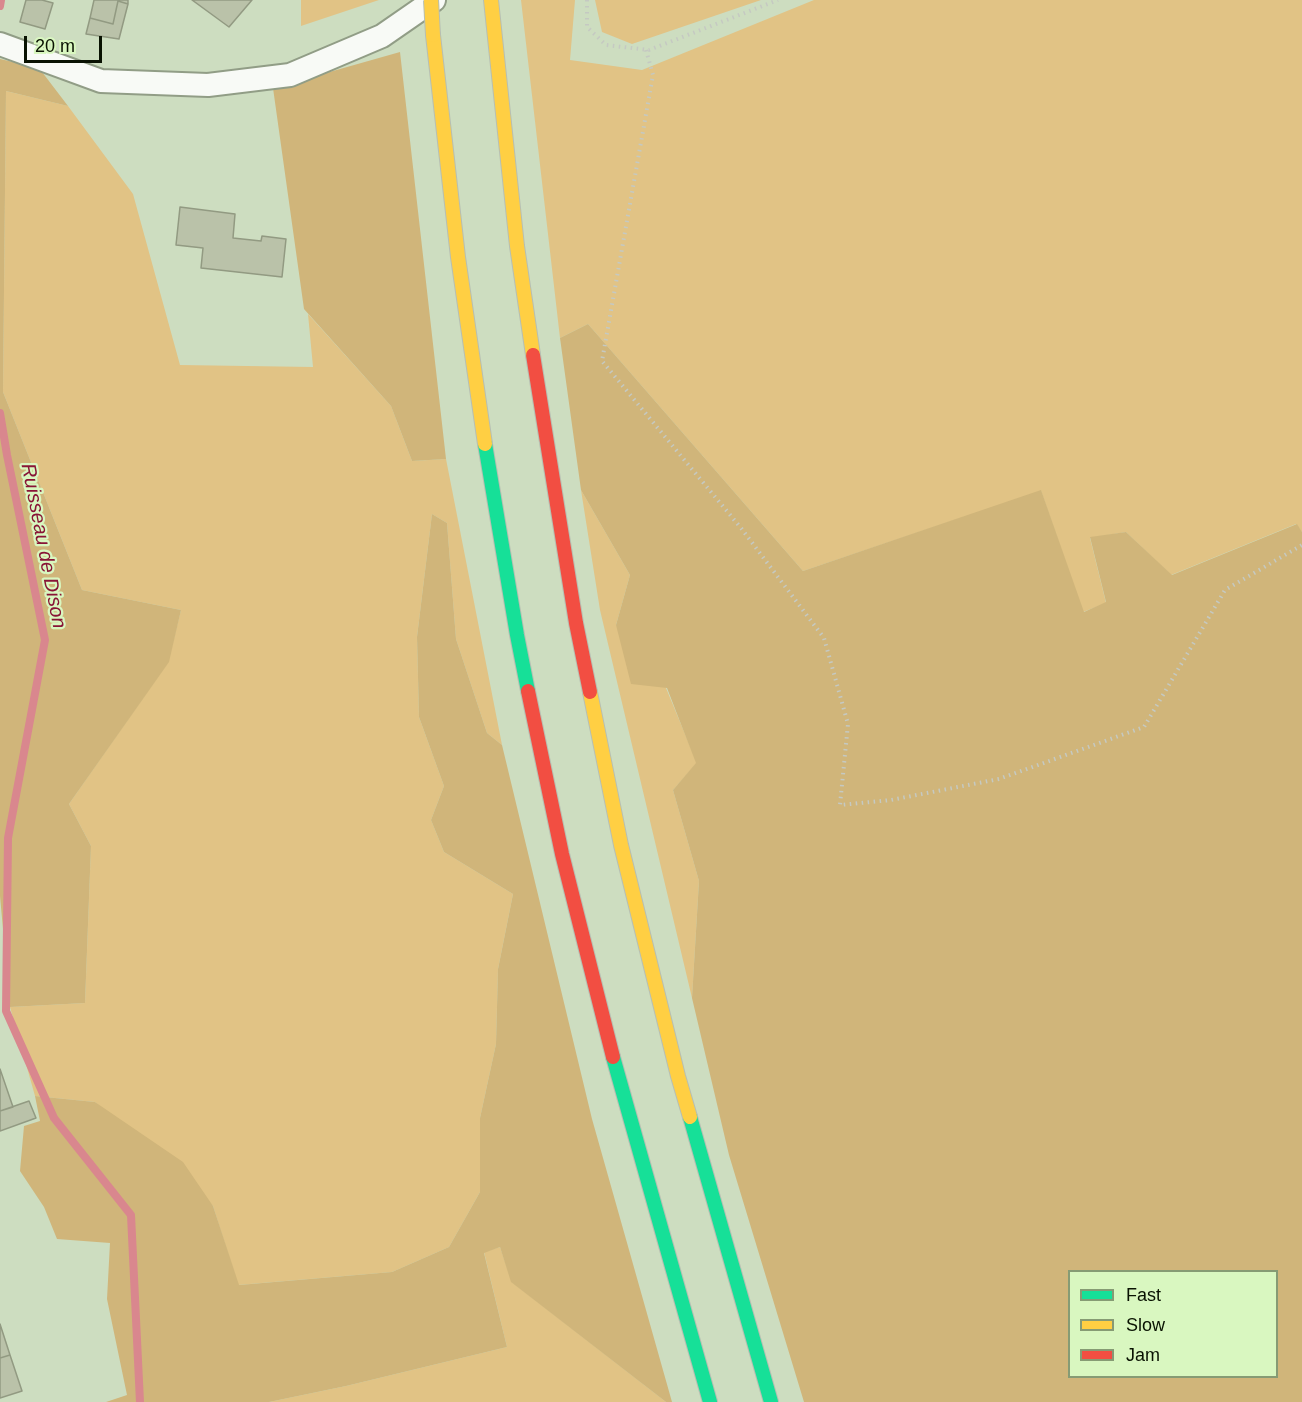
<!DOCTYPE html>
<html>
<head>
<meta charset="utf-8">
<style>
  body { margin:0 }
  #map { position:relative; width:1302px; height:1402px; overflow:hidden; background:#cdddc0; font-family:Arial,sans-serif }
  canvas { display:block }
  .legend { position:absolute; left:1068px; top:1270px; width:210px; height:108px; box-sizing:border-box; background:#d9f7c0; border:2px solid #869b74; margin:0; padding:8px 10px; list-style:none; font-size:18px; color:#091202 }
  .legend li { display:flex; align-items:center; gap:12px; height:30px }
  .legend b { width:30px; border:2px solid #869b74 }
  .scale { position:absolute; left:24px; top:36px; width:78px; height:27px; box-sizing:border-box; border:3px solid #091202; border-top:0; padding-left:8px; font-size:18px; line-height:21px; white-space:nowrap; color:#091202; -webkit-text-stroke:4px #d9f7c0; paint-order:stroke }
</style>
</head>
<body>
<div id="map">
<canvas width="1302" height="1402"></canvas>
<ul class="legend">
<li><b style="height:8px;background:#16e098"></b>Fast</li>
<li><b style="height:8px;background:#ffcf43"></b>Slow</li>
<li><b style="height:8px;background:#f24e42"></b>Jam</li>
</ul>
<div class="scale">20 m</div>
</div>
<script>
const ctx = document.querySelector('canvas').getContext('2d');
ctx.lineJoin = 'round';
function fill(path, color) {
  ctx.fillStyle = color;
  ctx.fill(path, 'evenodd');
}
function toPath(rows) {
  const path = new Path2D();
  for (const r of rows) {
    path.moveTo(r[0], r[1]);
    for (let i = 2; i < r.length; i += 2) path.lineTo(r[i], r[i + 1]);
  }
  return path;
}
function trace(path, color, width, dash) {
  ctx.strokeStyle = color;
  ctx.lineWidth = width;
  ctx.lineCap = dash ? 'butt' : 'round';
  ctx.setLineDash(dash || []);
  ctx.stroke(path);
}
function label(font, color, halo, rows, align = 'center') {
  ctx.font = font + ' Arial,sans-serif';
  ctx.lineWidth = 4.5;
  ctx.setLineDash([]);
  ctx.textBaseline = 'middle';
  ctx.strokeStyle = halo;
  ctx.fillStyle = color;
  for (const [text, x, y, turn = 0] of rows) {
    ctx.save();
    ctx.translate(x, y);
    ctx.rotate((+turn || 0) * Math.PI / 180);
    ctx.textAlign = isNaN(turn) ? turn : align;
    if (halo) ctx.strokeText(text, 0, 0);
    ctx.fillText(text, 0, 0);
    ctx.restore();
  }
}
fill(toPath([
  [301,0,379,0,301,26],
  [521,0,575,0,570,60,642,70,814,0,1302,0,1302,532,1296,524,1171,575,1126,532,1090,538,1106,603,1083,612,1041,491,803,571,588,324,560,338],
  [595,0,761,0,632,44,602,32],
  [6,91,68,106,133,194,180,365,313,367,308,314,391,406,412,461,446,459,502,745,487,733,456,639,447,523,432,514,417,637,419,717,444,786,431,820,444,852,513,894,498,969,496,1044,480,1118,480,1192,449,1247,392,1272,238,1285,213,1206,95,1102,35,1096,10,1007,85,1003,91,846,69,804,168,662,181,610,82,590,3,392],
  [581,490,630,575,616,625,666,688,697,763,673,790,699,881,692,998,600,610],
  [500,1247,512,1282,666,1402,269,1402,346,1386,507,1347,484,1252]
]), '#e1c385');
fill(toPath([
  [400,52,446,459,412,461,391,406,304,309,273,88],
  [0,59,39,68,68,106,6,91,3,392,82,590,181,610,169,662,69,804,91,846,85,1003,10,1007,0,896],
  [588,324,803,571,1041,490,1084,612,1106,602,1090,537,1126,532,1172,575,1297,524,1302,532,1302,1402,804,1402,729,1155,692,998,699,881,673,790,696,763,667,688,631,684,616,625,630,575,581,490,560,338],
  [1070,1272,1276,1272,1276,1376,1070,1376],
  [432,514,447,523,456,639,487,733,502,745,592,1119,672,1402,666,1402,511,1282,500,1247,484,1253,507,1347,346,1386,269,1402,106,1402,127,1395,107,1299,110,1243,57,1239,44,1207,20,1171,24,1126,40,1121,35,1096,95,1102,183,1162,213,1206,239,1285,392,1272,449,1247,480,1192,480,1118,496,1044,498,969,513,894,444,852,431,820,444,786,419,717,417,637]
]), '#d0b57a');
trace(toPath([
  [0,6,1,0],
  [0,413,7,455,45,640,8,838,6,1011,54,1118,131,1215,140,1402]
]), '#d9878e', 8);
const building = toPath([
  [26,0,42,0,53,3,45,29,20,22,26,0],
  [94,0,128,0,128,4,118,1,113,24,90,18,94,0],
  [192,0,252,0,229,27,192,0],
  [118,1,128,4,119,39,86,34,90,18,113,24,118,1],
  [180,207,235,214,233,238,261,241,262,236,286,239,282,277,201,268,203,248,176,245,180,207],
  [0,1069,13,1107,0,1111,0,1069],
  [29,1101,36,1118,0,1131,0,1111,29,1101],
  [0,1324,10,1355,0,1358,0,1324],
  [10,1355,22,1391,0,1398,0,1358,10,1355]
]);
fill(building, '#bac2a9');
trace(building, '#929a82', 1.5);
const street = toPath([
  [0,44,101,81,208,85,290,75,382,36,434,0]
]);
const fast = toPath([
  [485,444,517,635,528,691],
  [613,1057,710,1402],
  [690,1117,771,1402]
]);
const slow = toPath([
  [491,0,517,246,533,355],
  [433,35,458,257,485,444],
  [590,692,621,845,678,1076,690,1117]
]);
const jam = toPath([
  [533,355,576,623,590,692],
  [528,691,562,854,613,1057]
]);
trace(street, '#919d86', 26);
trace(fast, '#b7bfb2', 16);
trace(slow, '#b7bfb2', 16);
trace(jam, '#b7bfb2', 16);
trace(toPath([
  [587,0,587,27,606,45,649,50,778,0],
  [646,50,653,75,602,361,741,528,824,638,848,724,840,805,891,800,999,779,1144,727,1225,590,1302,545]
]), '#c5c9c2', 4, [1.5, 4.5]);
trace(street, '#f8faf6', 22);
trace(fast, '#16e098', 14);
trace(slow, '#ffcf43', 14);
trace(jam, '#f24e42', 14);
const slowBridge = toPath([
  [431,0,433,35]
]);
trace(slowBridge, '#b7bfb2', 16, []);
trace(slowBridge, '#ffcf43', 14);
label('italic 20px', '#881536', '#d9f7c0', [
  ["Ruisseau de Dison",43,546,79]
]);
</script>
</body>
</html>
